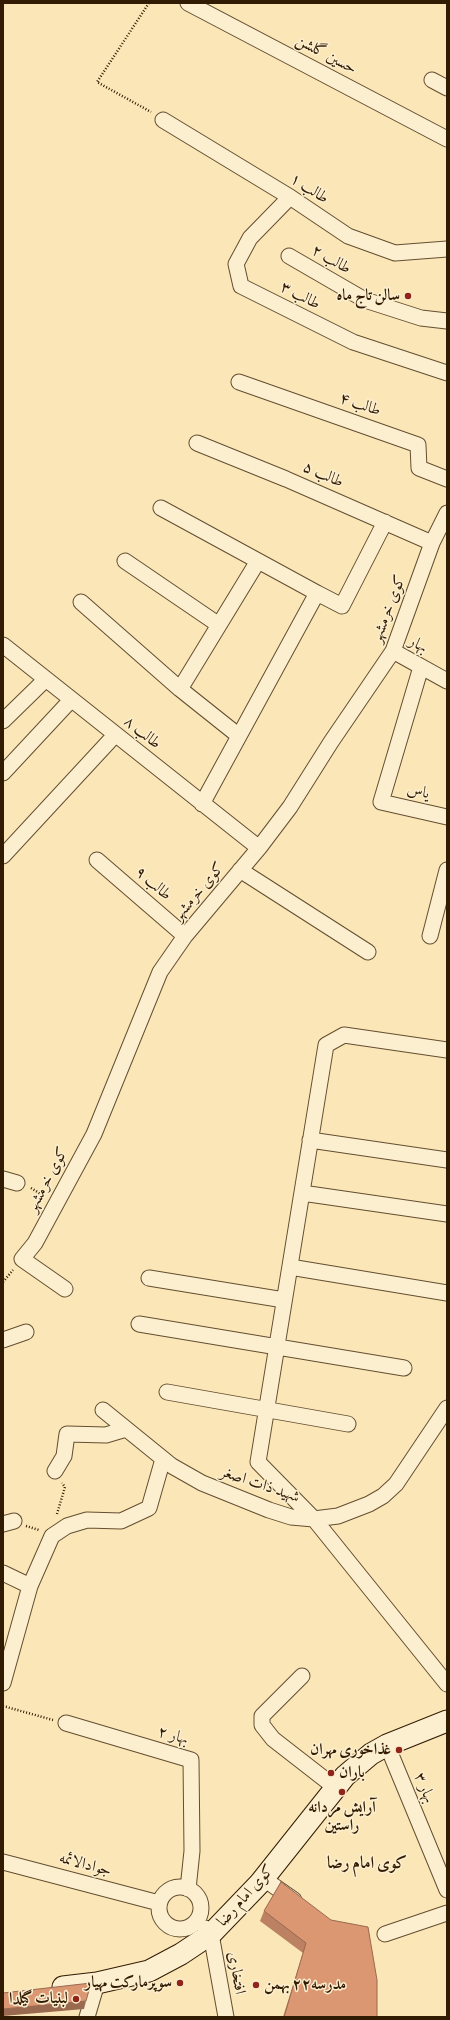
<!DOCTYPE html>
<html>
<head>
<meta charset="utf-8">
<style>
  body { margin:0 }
  #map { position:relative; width:450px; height:2020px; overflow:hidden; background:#fae6b6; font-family:"Libre Bodoni",serif }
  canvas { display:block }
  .frame { position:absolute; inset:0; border:4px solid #321b03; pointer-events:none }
</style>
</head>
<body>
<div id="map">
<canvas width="450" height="2020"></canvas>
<div class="frame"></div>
</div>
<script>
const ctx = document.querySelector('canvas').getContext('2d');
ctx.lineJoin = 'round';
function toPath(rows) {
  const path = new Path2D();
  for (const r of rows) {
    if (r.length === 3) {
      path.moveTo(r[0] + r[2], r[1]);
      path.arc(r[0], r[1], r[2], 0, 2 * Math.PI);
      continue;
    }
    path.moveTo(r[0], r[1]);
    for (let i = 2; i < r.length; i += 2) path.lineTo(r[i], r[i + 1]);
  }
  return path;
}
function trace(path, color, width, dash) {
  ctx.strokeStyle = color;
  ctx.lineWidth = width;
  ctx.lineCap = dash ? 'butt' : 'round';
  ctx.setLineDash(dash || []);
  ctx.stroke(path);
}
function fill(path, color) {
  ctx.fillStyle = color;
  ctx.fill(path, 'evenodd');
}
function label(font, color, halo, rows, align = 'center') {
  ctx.font = font + ' "Libre Bodoni",Amiri,serif';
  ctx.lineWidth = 3;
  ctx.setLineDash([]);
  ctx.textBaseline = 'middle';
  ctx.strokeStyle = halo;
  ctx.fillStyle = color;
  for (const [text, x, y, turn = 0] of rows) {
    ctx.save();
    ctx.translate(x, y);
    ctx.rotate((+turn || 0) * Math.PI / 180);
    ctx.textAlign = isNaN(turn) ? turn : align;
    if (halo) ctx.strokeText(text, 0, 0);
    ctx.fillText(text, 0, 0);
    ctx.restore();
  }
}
const street = toPath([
  [188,3,447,139],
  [432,80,447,88],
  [163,120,290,197,348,236,395,253,447,249],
  [290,197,250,238,236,264,241,286,353,342,447,373],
  [289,256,365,300,421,318,447,321],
  [239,382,418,445,419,468,447,479],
  [197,443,286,479,432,543],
  [161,508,317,593],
  [125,561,219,625],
  [81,602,180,689,239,736],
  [3,645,259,848],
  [393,651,447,681],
  [421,667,381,802,447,817],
  [180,689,258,561],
  [3,721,46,679],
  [3,773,71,700],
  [202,804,317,593,342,606,385,522],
  [3,856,115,735],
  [97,860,185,936],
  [240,870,368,952],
  [430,936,447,870],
  [447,1050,344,1035,326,1045,258,1462,314,1519,338,1516,369,1504,383,1496,396,1484,447,1408],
  [310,1140,447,1160],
  [3,1179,17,1183],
  [302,1193,447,1214],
  [290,1267,447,1293],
  [149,1278,284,1300],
  [65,1289,22,1259,35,1243,94,1134,160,972,185,936,259,848,290,807,331,742,393,651,432,543,447,513],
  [139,1324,404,1368],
  [3,1340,26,1332],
  [167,1392,348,1424],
  [103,1410,172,1466,202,1483,269,1510,291,1517,314,1519,447,1684],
  [55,1471,64,1456,67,1434,106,1435,126,1429],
  [3,1524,14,1521],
  [3,1573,30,1586],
  [302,1676,262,1716,262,1725,273,1739,336,1788],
  [3,1683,30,1586,52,1536,67,1526,87,1520,121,1521,149,1508,163,1459],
  [66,1723,191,1760,192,1851,188,1889],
  [387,1745,447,1890],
  [3,1862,159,1903],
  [264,1879,294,1900],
  [180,1908,21],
  [205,1928,211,1934,226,2017],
  [385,1934,447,1913],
  [87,2017,97,1983]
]);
const secondary = toPath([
  [63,1987,97,1983,149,1971,181,1954,211,1934,260,1883,345,1776,371,1754,387,1745,447,1721]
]);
trace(street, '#644e30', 17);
trace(secondary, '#321b03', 23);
trace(toPath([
  [149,3,97,82,151,112],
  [31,1188,44,1196],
  [3,1282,13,1270],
  [57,1514,65,1487,62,1483],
  [26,1526,39,1530],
  [3,1706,53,1720]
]), '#321b03', 2.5, [1, 2]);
trace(street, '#fcefd0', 15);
trace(secondary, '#fcefd0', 21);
fill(toPath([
  [281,1882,377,2017,283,2017,303,1953,260,1921,264,1911]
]), '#bc8162');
fill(toPath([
  [86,2001,84,2009,3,2016,3,2009]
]), '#996950');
const building = toPath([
  [281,1882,331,1920,368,1927,377,1980,377,2017,284,2017,306,1943,264,1911,281,1882],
  [91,1983,86,2001,3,2009,3,1993,91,1983]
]);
fill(building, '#db9672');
trace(building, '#996950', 1);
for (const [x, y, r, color] of [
  [408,296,4,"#8f2418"],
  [399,1750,4,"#8f2418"],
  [331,1773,4,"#8f2418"],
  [342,1792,4,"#8f2418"],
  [180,1983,4,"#8f2418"],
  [256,1985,4,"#8f2418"],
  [76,1999,4,"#8f2418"]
]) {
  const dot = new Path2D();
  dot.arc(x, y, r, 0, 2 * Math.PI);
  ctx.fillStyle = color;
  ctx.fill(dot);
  trace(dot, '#fcefd0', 1.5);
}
label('16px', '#321b03', '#fcefd0', [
  ["حسین گلشن",326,55,28],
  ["طالب ۱",309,189,33],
  ["طالب ۲",331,260,30],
  ["طالب ۳",300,296,27],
  ["طالب ۴",360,405,19],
  ["طالب ۵",323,475,24],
  ["کوی خرمشهر",389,609,-69],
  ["بهار",418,645,29],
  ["طالب ۸",142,733,39],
  ["یاس",418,792,13],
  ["طالب ۹",153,884,41],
  ["کوی خرمشهر",199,892,-50],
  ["کوی خرمشهر",48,1180,-62],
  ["شهید ذات اصغر",260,1485,19],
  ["بهار ۲",173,1736,16],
  ["بهار ۳",424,1788,68],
  ["جوادالائمه",85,1865,15],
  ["کوی امام رضا",246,1896,-48],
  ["افتخاری",236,1973,80]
]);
label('bold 16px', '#321b03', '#fcefd0', [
  ["سالن تاج ماه",400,296],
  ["غذاخوری مهران",391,1750],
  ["باران",339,1773,"left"],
  ["آرایش مردانه",342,1808,"center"],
  ["راستین",342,1826,"center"],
  ["سوپرمارکت مهیار",172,1983],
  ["مدرسه۲۲ بهمن",264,1985,"left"],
  ["لبنیات گیلدا",68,1999]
], 'right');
label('bold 17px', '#321b03', '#fcefd0', [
  ["کوی امام رضا",367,1864]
]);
</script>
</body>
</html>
